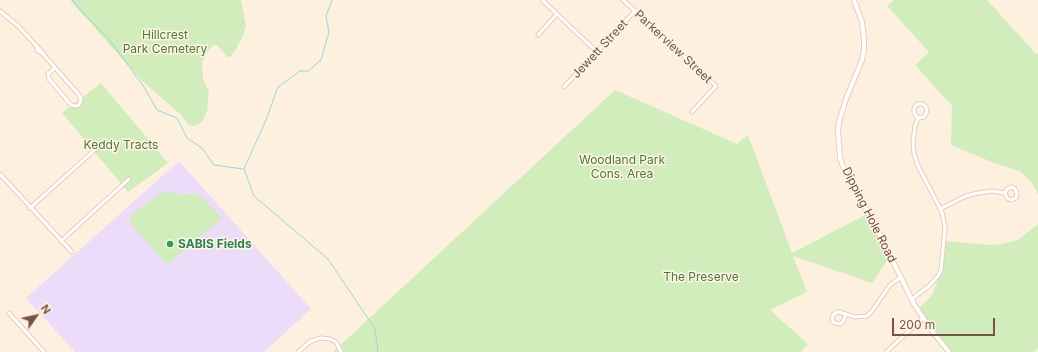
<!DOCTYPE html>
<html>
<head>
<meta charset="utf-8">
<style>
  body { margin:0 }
  #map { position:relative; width:1038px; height:352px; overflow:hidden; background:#fef0de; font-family:Inter,sans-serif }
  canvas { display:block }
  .north { position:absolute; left:16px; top:296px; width:40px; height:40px; -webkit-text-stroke:3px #fff4e6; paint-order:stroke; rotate:56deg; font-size:11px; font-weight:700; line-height:16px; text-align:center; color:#765344 }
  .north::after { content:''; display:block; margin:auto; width:14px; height:18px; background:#765344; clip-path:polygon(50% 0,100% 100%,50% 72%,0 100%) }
  .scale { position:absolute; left:892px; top:318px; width:103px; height:18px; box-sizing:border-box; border:2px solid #765344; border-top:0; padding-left:5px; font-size:12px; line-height:14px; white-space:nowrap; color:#765344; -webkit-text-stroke:3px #fff4e6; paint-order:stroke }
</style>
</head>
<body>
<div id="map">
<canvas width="1038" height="352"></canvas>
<div class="north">N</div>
<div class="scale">200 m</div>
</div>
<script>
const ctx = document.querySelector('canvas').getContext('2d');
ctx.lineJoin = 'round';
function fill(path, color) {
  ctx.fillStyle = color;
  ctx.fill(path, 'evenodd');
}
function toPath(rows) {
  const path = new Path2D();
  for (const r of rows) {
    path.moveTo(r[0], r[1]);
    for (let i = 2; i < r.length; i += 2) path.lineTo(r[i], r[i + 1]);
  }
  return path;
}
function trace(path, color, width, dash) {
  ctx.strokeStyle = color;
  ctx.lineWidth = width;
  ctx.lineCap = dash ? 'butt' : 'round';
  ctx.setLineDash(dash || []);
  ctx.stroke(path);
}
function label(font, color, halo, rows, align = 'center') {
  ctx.font = font + ' Inter,sans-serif';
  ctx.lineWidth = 3;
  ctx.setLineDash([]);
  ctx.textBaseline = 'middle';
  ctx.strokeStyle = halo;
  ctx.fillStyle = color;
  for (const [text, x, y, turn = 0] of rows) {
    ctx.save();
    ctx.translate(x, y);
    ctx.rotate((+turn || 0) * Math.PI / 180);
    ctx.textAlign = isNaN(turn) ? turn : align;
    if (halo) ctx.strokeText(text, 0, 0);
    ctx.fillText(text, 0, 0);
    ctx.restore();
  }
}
fill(toPath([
  [179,161,311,309,264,352,75,352,26,298]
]), '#eddbfa');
fill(toPath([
  [70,0,241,0,246,26,243,36,237,47,231,57,227,57,217,45,213,45,206,54,202,63,203,79,209,91,207,111,202,122,194,126,189,125,186,122,180,114,140,79],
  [894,0,987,0,1036,54,1038,53,1038,194,1031,182,1020,171,994,163,951,145,952,106,915,65,929,52,887,6],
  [101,83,168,163,128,192,62,113],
  [615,90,737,144,748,135,792,253,869,213,890,256,872,283,793,256,807,292,770,310,808,344,801,352,333,352],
  [165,190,177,195,197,193,221,216,221,219,167,265,130,223,130,216],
  [1038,224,1038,348,1034,352,945,352,933,337,918,309,932,295,940,275,944,241,989,245,1001,244,1018,240]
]), '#d2edbc');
trace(toPath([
  [72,0,87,17,109,39,144,87,157,110,177,118,187,138,202,148,214,165,243,169],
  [332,0,326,16,329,32,321,60,308,71,300,71,278,87,266,120,244,169,254,196,328,259,375,329,378,352]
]), '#96d5dc', 1);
const street = toPath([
  [542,0,597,52],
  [623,0,716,86,692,112],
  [0,11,18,26,43,53],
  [538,35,557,14],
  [36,46,38,51,43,54,80,96,81,100,79,105,75,106,71,105,49,79,48,74,55,68],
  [564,87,635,11],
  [0,174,72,252],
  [30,208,99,146],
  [940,209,966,196,978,193,992,191,1005,193,1007,189,1012,187,1015,189,1017,193,1016,198,1011,200,1007,198,1005,193],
  [61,241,129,179],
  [912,299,930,285,938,276,941,270,945,228,942,212,918,166,914,154,913,142,915,126,918,118,924,117,927,112,926,107,923,104,917,104,914,108,914,113,918,118],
  [9,313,44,352],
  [846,314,843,322,840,324,835,323,832,321,833,315,837,312,839,312,855,317,867,316,872,311,890,285,901,277],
  [298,352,311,341,321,338,330,339,336,342,341,352],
  [886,352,923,318]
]);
const secondary = toPath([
  [854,0,862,22,864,40,864,50,862,60,846,99,839,122,838,131,840,158,844,169,880,235,914,304,932,331,949,352]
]);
trace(street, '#e5cdbc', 5);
trace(secondary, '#ebcdb9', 6);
trace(street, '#fff', 3);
trace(secondary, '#fff', 4);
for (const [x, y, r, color] of [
  [170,244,4,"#2e9e5b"]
]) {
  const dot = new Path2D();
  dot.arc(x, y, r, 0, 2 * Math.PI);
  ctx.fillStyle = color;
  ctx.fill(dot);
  trace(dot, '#fff4e6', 1.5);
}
label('12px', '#4e7839', '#fff4e6', [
  ["Hillcrest",165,35],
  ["Park Cemetery",165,49],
  ["Keddy Tracts",121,145],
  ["Woodland Park",622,160],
  ["Cons. Area",622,174],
  ["The Preserve",701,277]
]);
label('12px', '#765344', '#fff4e6', [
  ["Parkerview Street",673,47,43],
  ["Jewett Street",600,49,-47],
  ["Dipping Hole Road",869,215,63]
]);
label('bold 12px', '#27864d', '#fff4e6', [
  ["SABIS Fields",178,244]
], 'left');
</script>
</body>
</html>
